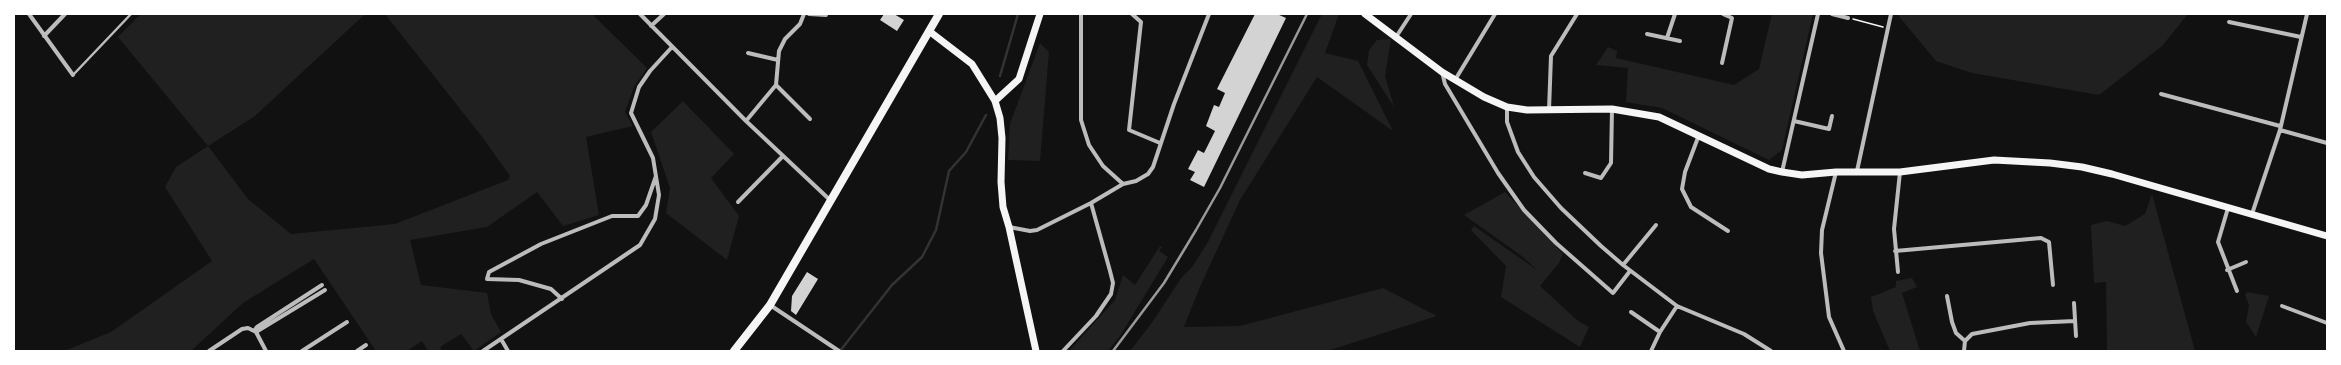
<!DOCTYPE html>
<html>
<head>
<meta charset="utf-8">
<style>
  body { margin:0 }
  #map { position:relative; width:2341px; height:365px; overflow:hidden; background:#111; font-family:Signika,sans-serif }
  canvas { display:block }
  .frame { position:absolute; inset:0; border:15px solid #fff; pointer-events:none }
</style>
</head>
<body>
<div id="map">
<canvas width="2341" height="365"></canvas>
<div class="frame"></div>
</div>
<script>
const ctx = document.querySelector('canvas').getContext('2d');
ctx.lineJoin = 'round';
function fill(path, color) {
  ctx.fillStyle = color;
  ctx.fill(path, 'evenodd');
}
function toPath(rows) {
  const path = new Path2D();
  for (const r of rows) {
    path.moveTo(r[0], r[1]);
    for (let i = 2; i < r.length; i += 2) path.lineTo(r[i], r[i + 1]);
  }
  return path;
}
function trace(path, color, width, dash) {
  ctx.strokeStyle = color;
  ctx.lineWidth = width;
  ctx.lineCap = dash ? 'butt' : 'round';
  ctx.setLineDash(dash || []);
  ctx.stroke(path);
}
fill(toPath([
  [141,14,364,15,255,116,208,146,248,199,291,234,395,224,508,180,510,176,483,138,385,14,592,14,647,68,634,87,625,112,633,126,586,137,599,215,563,226,537,192,487,227,410,240,421,285,487,293,491,314,501,332,474,351,461,334,440,347,442,351,428,351,422,341,407,351,376,351,314,259,243,303,191,351,64,351,111,332,212,261,165,187,176,167,208,146,118,37],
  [1322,14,1339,14,1325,53,1358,61,1393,131,1317,77,1240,200,1199,289,1184,327,1240,326,1383,288,1437,316,1327,351,1130,351,1151,324,1182,277,1192,267,1208,242],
  [1772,14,1813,14,1782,150,1769,160,1662,108,1626,102,1628,68,1596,65,1608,47,1617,51,1616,58,1734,85,1759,69],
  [1897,14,2188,14,2162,46,2099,95,1972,73,1936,61],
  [1391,39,1385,76,1394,107,1367,65,1369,50,1377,40],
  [1040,43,1049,52,1040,161,1008,160,1010,124],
  [683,101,734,154,711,178,739,216,727,260,666,213,670,188,651,132],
  [1505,192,1563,254,1559,263,1540,286,1578,321,1589,327,1580,347,1501,297,1506,266,1471,230,1474,226,1537,270,1523,257,1464,215],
  [2152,194,2195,351,2107,351,2106,282,2094,283,2091,225,2107,221,2125,226,2145,214],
  [1160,246,1162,247,1159,251,1168,257,1120,336,1108,351,1069,351,1115,300,1123,275,1135,285],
  [1912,278,1917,287,1902,293,1920,351,1890,351,1873,311,1871,297,1896,287,1896,281],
  [2248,292,2269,296,2256,337,2246,322,2249,306,2245,294]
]), '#202020');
trace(toPath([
  [1000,76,1018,14],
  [840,351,892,285,922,257,936,230,949,171,966,152,986,115]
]), '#333', 2.5);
fill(toPath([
  [884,14,894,14,904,20,897,31,880,20],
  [1255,14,1277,14,1286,18,1204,187,1190,180,1195,172,1188,169,1198,150,1204,153,1215,131,1206,126,1214,105,1219,107,1225,93,1217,89],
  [807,272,818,279,796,315,791,311,792,296]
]), '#d3d3d3');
trace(toPath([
  [1853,19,1883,27]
]), '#f5f5f5', 1.5);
trace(toPath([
  [73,75,131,14]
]), '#bcbcbc', 2.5);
trace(toPath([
  [29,14,73,75],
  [640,14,746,121,830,200],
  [809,14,826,15],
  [1081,14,1081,120,1089,145,1103,166,1123,184],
  [1132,14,1141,22,1129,130,1160,143],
  [1832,14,1848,18],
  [2229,22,2301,37],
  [651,26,664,14],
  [1647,34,1680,41],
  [44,36,65,14],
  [1396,37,1411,14],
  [1667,38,1675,14],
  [748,53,778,60],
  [1722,63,1732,18,1723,14],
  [1442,72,1445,84,1498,173,1524,210,1556,243,1613,293,1630,271],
  [1455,80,1495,14],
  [776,85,810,119],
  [2161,94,2280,126],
  [1507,107,1507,122,1518,152,1534,177,1561,208,1601,246,1623,265,1677,306,1744,334,1771,351],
  [1549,110,1551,56,1577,14],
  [746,121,776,85,779,51,785,39,800,24,804,14],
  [1794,121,1829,129,1832,116],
  [2280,130,2327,143],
  [1699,135,1685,172,1682,189,1691,207,1728,231],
  [1857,171,1891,14],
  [1782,172,1818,14],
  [1836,172,1822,230,1821,253,1829,317,1844,351],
  [1585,173,1601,178,1611,163,1612,109],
  [738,202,783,156],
  [2228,208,2218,242,2237,291],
  [2252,214,2280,130,2307,14],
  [1009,227,1030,231,1037,230,1091,203,1123,184,1136,181,1148,174,1153,167,1174,104,1209,14],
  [1895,251,2041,238,2049,242,2053,285],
  [1623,265,1656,225],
  [2227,270,2246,262],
  [1898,272,1894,229,1900,172],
  [1947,296,1952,322,1956,333,1965,341],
  [562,299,551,289,519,280,487,279,489,272,541,244,612,216,638,216,646,205,656,176],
  [2074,303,2076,336],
  [770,305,839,351],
  [2282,306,2327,323],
  [1631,312,1660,332],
  [254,331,257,327,322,285],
  [256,332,325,290],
  [501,339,508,351],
  [209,351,242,329,248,328,256,332,266,351],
  [302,351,347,322],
  [357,351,366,345],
  [483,351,640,245,655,219,659,195,653,158,631,113,639,87,650,71,672,47],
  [1063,351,1096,316,1111,294,1113,283,1110,271,1091,203],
  [1651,351,1660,332,1677,306],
  [1964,351,1965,341,1972,334,2030,323,2075,321]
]), '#bcbcbc', 4);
trace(toPath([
  [1365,14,1442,72,1484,97,1507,107,1527,110,1612,109,1659,117,1769,169,1782,172,1802,175,1836,172,1900,172,1994,160,2050,163,2082,167,2112,174,2327,236],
  [929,31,972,64,995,101,1000,118,1002,138,1001,182,1003,207,1009,227,1036,351],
  [995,101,1019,79,1040,14]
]), '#f5f5f5', 7);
trace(toPath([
  [734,351,770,305,939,14]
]), '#f5f5f5', 8);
trace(toPath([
  [1113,351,1164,283,1196,230,1220,188,1307,14]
]), '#9a9a9a', 2.5);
</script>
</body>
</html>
